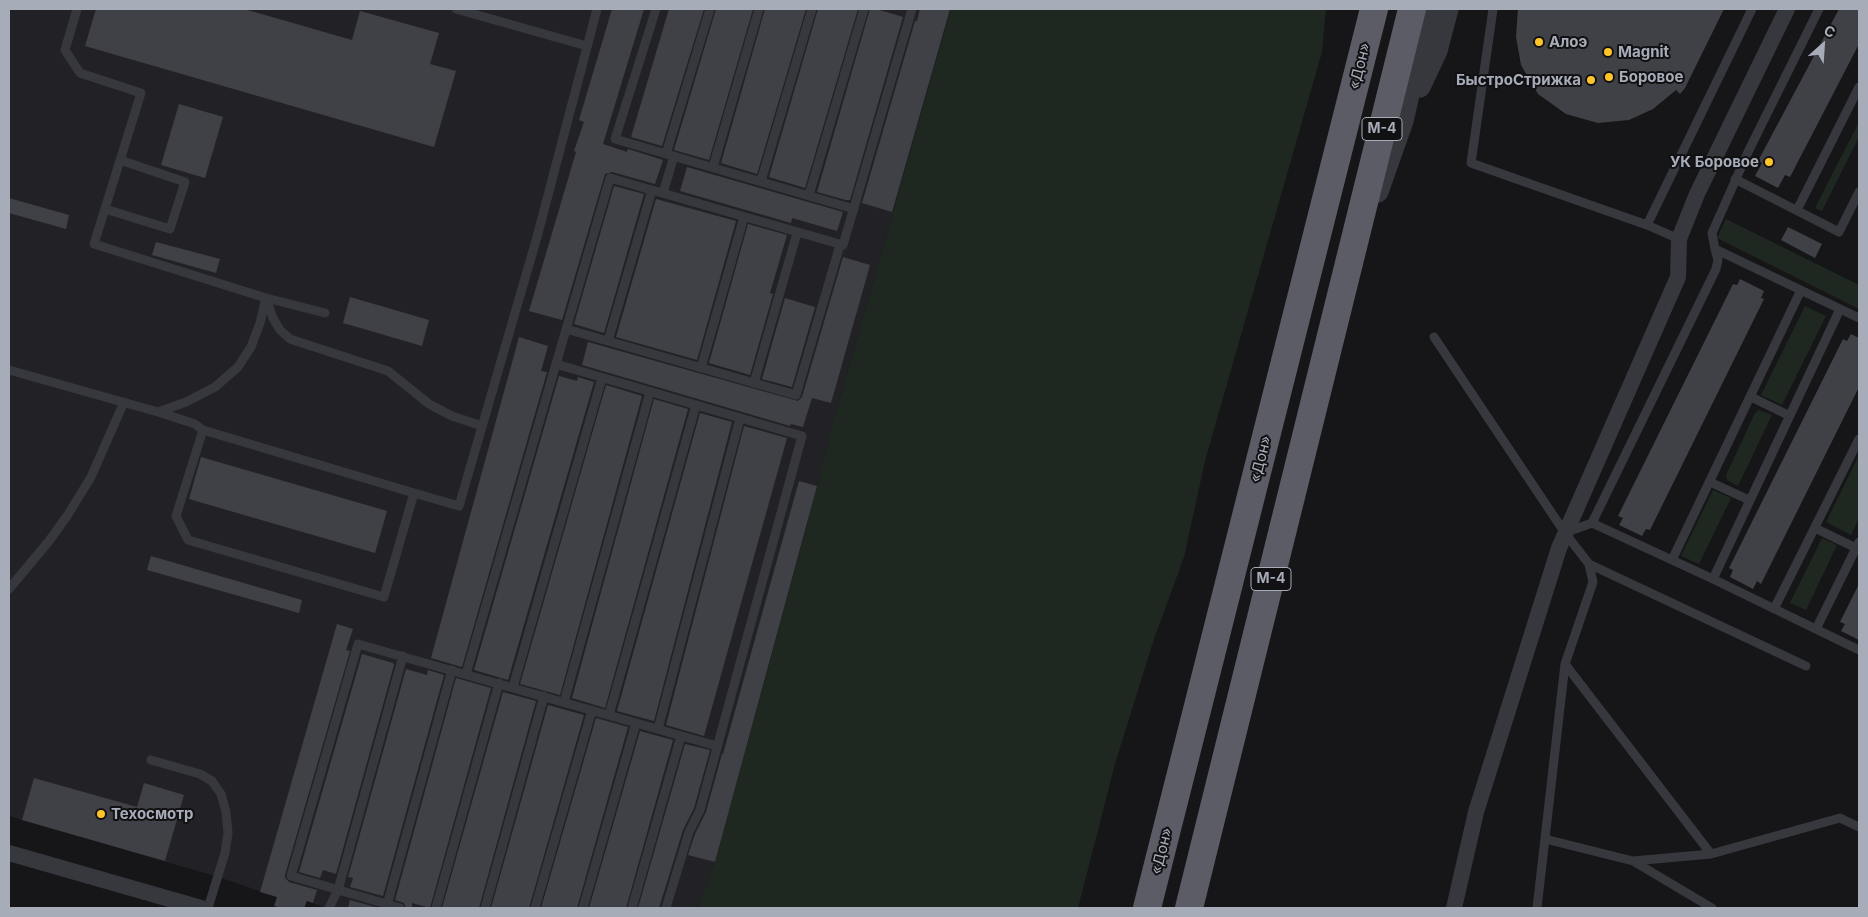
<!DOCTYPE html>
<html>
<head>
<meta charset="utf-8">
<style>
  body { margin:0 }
  #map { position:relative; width:1868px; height:917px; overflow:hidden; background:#161618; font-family:Inter,sans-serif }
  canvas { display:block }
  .frame { position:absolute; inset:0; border:10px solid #a7acb9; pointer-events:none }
  .north { position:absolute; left:1798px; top:20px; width:50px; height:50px; -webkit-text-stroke:4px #111113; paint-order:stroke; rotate:26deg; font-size:14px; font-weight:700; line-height:20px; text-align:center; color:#a7acb9 }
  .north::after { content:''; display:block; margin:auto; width:18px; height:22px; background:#a7acb9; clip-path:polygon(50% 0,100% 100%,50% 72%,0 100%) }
</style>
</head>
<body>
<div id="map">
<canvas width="1868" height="917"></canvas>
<div class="frame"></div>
<div class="north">С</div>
</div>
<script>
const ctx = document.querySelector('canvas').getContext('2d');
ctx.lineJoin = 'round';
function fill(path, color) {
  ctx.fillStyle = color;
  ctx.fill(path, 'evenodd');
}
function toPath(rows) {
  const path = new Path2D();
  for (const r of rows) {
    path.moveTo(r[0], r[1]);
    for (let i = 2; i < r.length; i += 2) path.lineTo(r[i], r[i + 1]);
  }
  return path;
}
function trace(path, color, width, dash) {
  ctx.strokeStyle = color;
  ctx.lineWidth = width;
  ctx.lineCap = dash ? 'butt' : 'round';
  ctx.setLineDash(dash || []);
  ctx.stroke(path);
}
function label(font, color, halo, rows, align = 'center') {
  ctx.font = font + ' Inter,sans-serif';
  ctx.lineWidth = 4;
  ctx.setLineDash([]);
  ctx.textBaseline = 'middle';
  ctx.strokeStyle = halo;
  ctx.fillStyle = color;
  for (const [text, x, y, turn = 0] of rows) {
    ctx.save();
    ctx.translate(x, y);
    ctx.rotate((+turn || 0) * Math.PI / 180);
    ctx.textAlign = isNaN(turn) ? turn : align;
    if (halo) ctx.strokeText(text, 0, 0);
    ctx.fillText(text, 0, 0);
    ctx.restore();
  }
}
fill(toPath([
  [9,9,951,9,834,418,805,532,715,862,698,908,327,908,307,901,304,908,282,908,274,906,277,897,218,877,9,816]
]), '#222226');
fill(toPath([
  [951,9,1326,9,1322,52,1205,461,1184,557,1153,642,1115,764,1078,908,698,908,715,862,805,532,834,418],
  [1859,122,1859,137,1822,211,1815,208],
  [1726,219,1859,285,1859,309,1717,238],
  [1805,306,1826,316,1782,405,1761,395],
  [1759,410,1772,415,1738,486,1727,480,1726,475,1755,413],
  [1859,455,1859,518,1851,535,1826,522],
  [1713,490,1731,498,1699,564,1681,556],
  [1822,538,1837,545,1806,610,1790,603]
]), '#1e2720');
fill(toPath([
  [96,9,244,9,352,40,360,11,439,33,430,64,456,71,434,147,85,46],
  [612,9,644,9,603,144,627,152,628,149,663,160,655,184,612,172,605,174,562,320,529,311,576,152,574,151,584,122,579,120],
  [669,9,704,9,662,146,631,137],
  [716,9,753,9,709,160,674,150],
  [765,9,806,9,757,174,721,163],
  [818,9,858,9,805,188,769,177],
  [870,9,876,9,903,17,850,200,846,200,817,192],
  [920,9,950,9,892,212,862,203,915,21,917,21],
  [1518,9,1724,9,1685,88,1680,94,1676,90,1653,109,1629,120,1598,123,1566,114,1538,94,1521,65,1516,37],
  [1839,9,1859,9,1859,44,1790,177,1785,175,1778,188,1755,176,1762,163,1758,161],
  [179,104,223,117,205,178,161,165],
  [687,167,843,212,837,231,792,218,791,223,680,191],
  [614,186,644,194,604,333,574,324],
  [9,198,69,215,66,229,9,213],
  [656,199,736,221,697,360,616,337],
  [748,224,787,235,770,293,773,294,750,375,709,363],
  [1788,227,1822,244,1815,258,1781,240],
  [156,242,220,259,216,273,152,255],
  [843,257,870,265,831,403,812,398,803,427,791,424,790,426,582,365,588,342,798,401,802,397],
  [1740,279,1764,291,1761,298,1764,299,1650,530,1646,529,1642,536,1619,525,1623,518,1618,516,1733,284,1737,285],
  [350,297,429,320,422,346,343,323],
  [785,298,815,307,792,387,762,379],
  [1851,334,1859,338,1859,387,1761,584,1757,581,1753,589,1730,577,1733,570,1729,568,1843,339,1847,341],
  [519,337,548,346,541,371,547,372,462,667,431,658],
  [559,376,577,381,578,377,594,382,508,680,474,670],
  [606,385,642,396,560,695,520,684],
  [654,399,688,409,605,708,572,698],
  [700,413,732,422,654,721,617,711],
  [744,426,787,438,704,736,666,725],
  [201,457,387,511,375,553,189,499],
  [799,481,817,486,715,862,688,855,695,834,706,812,722,754,723,754],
  [151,556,302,600,299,613,147,570],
  [1859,584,1859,640,1841,631,1845,624,1840,622],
  [337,624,353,629,346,650,350,651,285,875,285,878,289,882,317,890,313,903,307,901,304,908,282,908,274,906,277,897,260,892],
  [362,654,393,663,394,665,336,874,323,870,320,878,299,872],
  [406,669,427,675,428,670,444,675,383,896,350,887,353,878,348,877],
  [456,678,491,688,430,908,412,903,412,908,406,908,404,903,395,900],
  [503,692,536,701,479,908,442,908],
  [548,705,584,715,529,908,491,908],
  [596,718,628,727,577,908,541,908],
  [640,731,673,740,626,908,589,908],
  [685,744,710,750,694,808,683,830,659,908,638,908],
  [34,778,137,807,144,783,184,795,165,861,22,820],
  [350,900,379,908,348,908]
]), '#404146');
trace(toPath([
  [77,9,65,50,80,73,141,93,94,244,266,298,325,313],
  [456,9,587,46],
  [656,9,615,139,854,209],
  [1493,9,1471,163,1647,225,1679,239],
  [1819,9,1748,152,1712,233,1715,249,1859,318],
  [666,154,710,9],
  [713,167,759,9],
  [1735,179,1839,232,1859,192],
  [761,181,812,9],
  [663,193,674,156],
  [809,195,864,9],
  [105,209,170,229,185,182,120,160],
  [1797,210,1859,87],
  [1647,225,1752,9],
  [266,298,273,318,280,330,290,339,388,371,429,404,452,416,482,426],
  [566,329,796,395,840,245],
  [1434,337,1565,533,1589,564,1593,582,1565,664,1537,908],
  [608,341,652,190],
  [556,364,802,436,700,810,689,832,666,908],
  [701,368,744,217],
  [9,370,158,412,195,424,203,430,414,493,384,597,188,540,176,516,203,430],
  [754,383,797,233],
  [1751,397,1790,416],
  [158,412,186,402,215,387,238,367,251,347,260,323,266,298],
  [1710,482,1749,500],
  [414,493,459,506,537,237,597,9],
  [1592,523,1713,579,1859,650],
  [1815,528,1856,548],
  [1567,532,1592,523,1716,269,1718,260,1715,249],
  [1672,560,1801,290],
  [1589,564,1806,666],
  [1713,579,1840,309],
  [9,589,49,541,67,516,91,477,124,402],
  [1774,609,1859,439],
  [1816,629,1859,542],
  [1565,664,1711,854],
  [466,674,610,178,843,245,912,9],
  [513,687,602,378],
  [564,702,650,392],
  [609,715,696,405],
  [658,729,740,418],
  [151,760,200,774,212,781,221,794,226,812,228,833,225,853,208,908],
  [1545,839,1633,861,1712,908],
  [1633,861,1711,854,1840,818,1859,827],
  [387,905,452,670],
  [329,908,338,890,403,656],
  [400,908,291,876,358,644,717,746],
  [436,908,499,683],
  [485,908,544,696],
  [535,908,592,710],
  [583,908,636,723],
  [632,908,681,736]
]), '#37383e', 9);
trace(toPath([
  [9,853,201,908],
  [1454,908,1476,812,1559,548,1678,277,1679,239,1697,194,1787,9]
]), '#37383e', 16);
trace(toPath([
  [1420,87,1437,51,1448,9],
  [1378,192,1403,121,1429,9]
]), '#37383e', 21);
trace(toPath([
  [1147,908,1374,9],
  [1189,908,1412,9]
]), '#5b5c66', 28);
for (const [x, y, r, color] of [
  [1539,42,5,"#fec428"],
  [1608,52,5,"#fec428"],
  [1609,77,5,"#fec428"],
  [1591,80,5,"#fec428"],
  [1769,162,5,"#fec428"],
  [101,814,5,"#fec428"]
]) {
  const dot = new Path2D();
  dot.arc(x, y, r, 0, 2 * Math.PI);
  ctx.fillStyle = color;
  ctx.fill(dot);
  trace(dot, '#111113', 2);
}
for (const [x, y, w] of [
  [1382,129,40],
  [1271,579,40]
]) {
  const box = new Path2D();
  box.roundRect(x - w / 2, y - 11.5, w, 23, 4);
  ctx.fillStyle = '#111113';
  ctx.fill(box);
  trace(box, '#a7acb9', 1);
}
label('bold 14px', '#a7acb9', null, [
  ["М-4",1382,129],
  ["М-4",1271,579]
]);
label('bold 15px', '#a7acb9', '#111113', [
  ["Алоэ",1549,42],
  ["Magnit",1618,52],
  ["Боровое",1619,77],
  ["БыстроСтрижка",1581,80,"right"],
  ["УК Боровое",1759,162,"right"],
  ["Техосмотр",111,814]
], 'left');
label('15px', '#a7acb9', '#111113', [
  ["«Дон»",1360,66,-76],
  ["«Дон»",1261,459,-76],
  ["«Дон»",1162,851,-76]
]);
</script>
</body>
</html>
